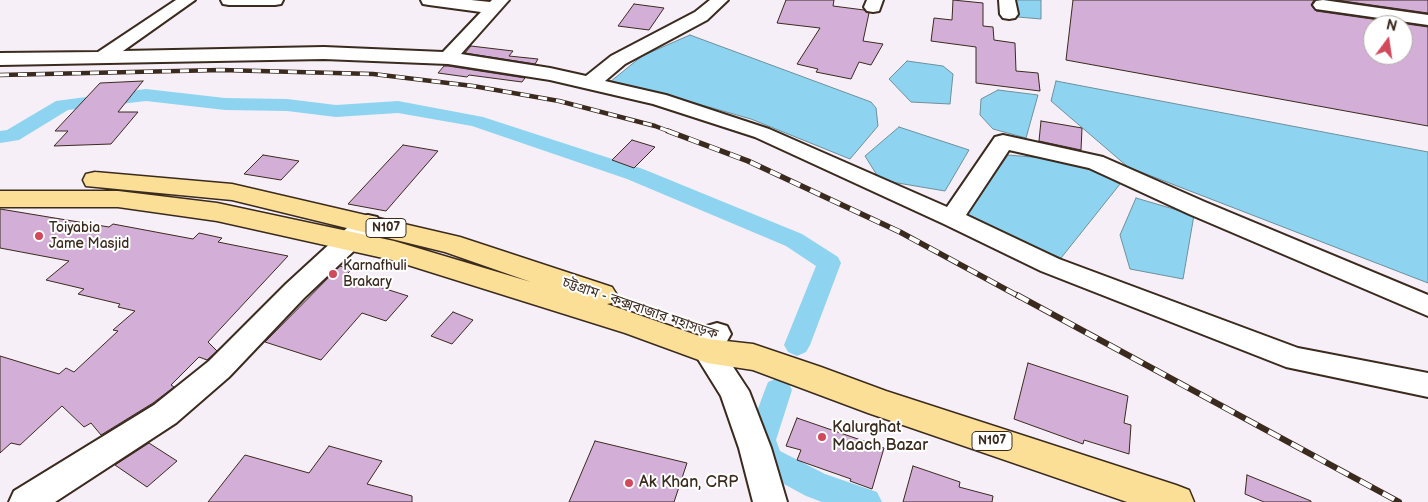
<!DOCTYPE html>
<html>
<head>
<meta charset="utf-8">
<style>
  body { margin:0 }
  #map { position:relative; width:1428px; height:502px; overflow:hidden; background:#f6eff7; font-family:"Balsamiq Sans",sans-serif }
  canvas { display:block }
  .north { position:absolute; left:1363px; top:15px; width:50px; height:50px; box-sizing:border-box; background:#fff; border:1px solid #b1aaa5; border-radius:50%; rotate:14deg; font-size:14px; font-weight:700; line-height:20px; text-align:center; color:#3b2a1e }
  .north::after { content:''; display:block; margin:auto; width:18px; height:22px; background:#d1495b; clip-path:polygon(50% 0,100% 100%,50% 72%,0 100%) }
</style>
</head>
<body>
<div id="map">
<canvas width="1428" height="502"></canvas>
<div class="north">N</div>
</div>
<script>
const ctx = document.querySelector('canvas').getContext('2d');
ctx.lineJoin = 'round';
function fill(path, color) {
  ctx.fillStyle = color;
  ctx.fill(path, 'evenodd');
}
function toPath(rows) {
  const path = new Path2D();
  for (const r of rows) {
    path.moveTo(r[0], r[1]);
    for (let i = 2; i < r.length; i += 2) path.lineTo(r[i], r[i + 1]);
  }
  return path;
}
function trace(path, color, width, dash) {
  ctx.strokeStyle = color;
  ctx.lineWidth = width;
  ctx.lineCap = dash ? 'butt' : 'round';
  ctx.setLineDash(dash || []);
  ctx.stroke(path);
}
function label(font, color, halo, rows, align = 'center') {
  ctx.font = font + ' "Balsamiq Sans","Noto Sans Bengali",sans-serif';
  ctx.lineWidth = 4;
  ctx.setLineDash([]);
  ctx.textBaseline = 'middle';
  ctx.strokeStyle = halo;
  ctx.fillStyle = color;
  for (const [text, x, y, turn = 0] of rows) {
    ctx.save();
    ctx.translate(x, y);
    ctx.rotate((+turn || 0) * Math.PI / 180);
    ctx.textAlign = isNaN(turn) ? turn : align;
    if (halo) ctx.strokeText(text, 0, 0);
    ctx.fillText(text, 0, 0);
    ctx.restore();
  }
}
const water = toPath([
  [1015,0,1041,0,1041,19,1018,17,1015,0],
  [690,35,871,102,876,108,878,126,850,159,751,119,649,90,610,82,642,56,690,35],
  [907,61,943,66,953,74,950,104,911,102,889,79,907,61],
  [1056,81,1428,152,1428,283,1128,167,1051,101,1056,81],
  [998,90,1038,95,1026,138,993,129,980,115,981,99,998,90],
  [899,127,969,150,945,191,880,180,865,156,899,127],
  [1008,155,1055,159,1101,173,1120,184,1061,258,965,218,1008,155],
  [1136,198,1194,215,1183,279,1130,269,1120,235,1136,198]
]);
fill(water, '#8ed4f0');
trace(water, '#6d909c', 1);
fill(toPath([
  [146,89,225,98,287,99,336,105,398,101,483,117,643,169,802,234,838,257,841,263,810,345,806,352,797,356,788,352,784,345,816,266,786,246,627,179,472,126,398,113,336,117,287,111,225,110,146,101,68,110,19,140,0,143,0,131,7,130,56,101,146,89],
  [778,378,788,382,792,390,776,440,780,451,825,474,877,492,882,502,822,502,806,496,758,470,746,440,768,382,778,378]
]), '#8ed4f0');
const building = toPath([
  [786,0,834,0,833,6,864,10,869,13,863,41,883,44,871,65,859,62,851,79,816,72,818,69,797,64,820,28,777,23,786,0],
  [953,0,983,3,983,26,993,27,994,40,1015,43,1016,71,1038,73,1040,91,976,83,976,47,931,41,934,18,952,20,953,0],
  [1073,0,1314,0,1311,5,1316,11,1428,27,1428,126,1066,60,1073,0],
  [1373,25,1403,25,1403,55,1373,55,1373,25],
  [1336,0,1428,0,1428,13,1336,0],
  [634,4,664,8,649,30,618,26,634,4],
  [471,46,513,51,509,56,538,59,535,64,465,53,471,46],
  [444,66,448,66,525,78,522,82,469,75,467,77,438,73,444,66],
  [143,81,118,112,138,112,111,144,54,146,68,131,55,131,100,83,143,81],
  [1041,121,1082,128,1081,150,1039,141,1041,121],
  [632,140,655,147,634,168,612,160,632,140],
  [403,145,438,151,386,211,348,204,403,145],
  [263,155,299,161,281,180,244,174,263,155],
  [0,209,109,227,113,224,193,239,199,233,222,238,218,242,288,256,208,342,217,351,207,360,199,357,171,385,174,387,153,403,101,435,91,423,84,427,62,406,20,445,11,443,0,453,0,356,59,374,66,368,74,372,118,331,113,330,135,311,118,307,120,304,78,294,84,289,46,280,69,261,0,248,0,209],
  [340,266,351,270,345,276,408,296,386,321,362,313,321,360,265,342,340,266],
  [453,312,473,320,452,344,431,336,453,312],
  [1028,363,1128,396,1124,423,1131,425,1129,454,1084,440,1083,444,1014,419,1028,363],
  [797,418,884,448,872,489,850,481,851,479,797,460,801,450,786,446,797,418],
  [595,441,687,463,674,502,569,502,595,441],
  [149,443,177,461,147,487,115,465,149,443],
  [329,446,382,461,367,484,412,496,412,502,208,502,245,455,309,473,329,446],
  [913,466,960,482,959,487,993,496,992,502,903,502,913,466],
  [1247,475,1311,501,1311,502,1264,502,1245,494,1247,475]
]);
fill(building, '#d3aed7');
trace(building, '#3b2a1e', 1);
const minor = toPath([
  [176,0,195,0,123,51,324,47,443,52,481,12,429,5,423,4,421,0,471,0,490,2,492,0,509,0,461,54,550,68,586,76,611,56,695,12,710,0,728,0,707,20,625,64,605,81,666,95,769,129,947,207,995,137,1003,135,1103,157,1205,202,1428,295,1428,316,1189,214,1089,168,1009,150,966,215,1059,259,1298,348,1428,373,1428,397,1286,367,1041,271,944,224,755,137,653,104,550,80,448,64,324,59,0,65,0,53,98,52,176,0],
  [221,0,283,0,281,4,275,5,229,5,223,4,221,0],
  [867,0,883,0,879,11,873,12,867,11,864,7,867,0],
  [999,0,1015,0,1018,14,1015,18,1009,19,1003,18,1000,14,999,0],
  [1323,0,1428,15,1428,25,1316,9,1313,5,1316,1,1323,0],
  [368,215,377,217,380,223,377,229,304,298,229,377,176,423,55,502,9,502,14,491,154,405,209,361,286,284,359,217,368,215],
  [717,323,727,326,731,334,722,350,749,391,771,448,787,502,753,502,739,448,721,396,693,351,707,326,717,323]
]);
const highway = toPath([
  [95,172,232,184,460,237,612,287,617,295,612,303,607,304,708,339,753,344,821,367,886,391,1176,485,1189,490,1194,502,1127,502,868,413,753,370,707,363,625,333,392,260,217,221,118,207,0,207,0,191,118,191,217,203,394,241,531,282,445,252,232,200,86,186,83,180,86,174,95,172]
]);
trace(minor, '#3b2a1e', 4);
trace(highway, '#3b2a1e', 3);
fill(minor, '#fff');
fill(highway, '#fbdf96');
const railFar2 = toPath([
  [0,75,221,70,373,74,473,86,559,101,655,126,671,132]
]);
const railFar1 = toPath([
  [668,131,748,161,900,232,1020,297]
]);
const rail = toPath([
  [1017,295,1399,502]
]);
trace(railFar2, '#3b2a1e', 4.5);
trace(railFar1, '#3b2a1e', 5.5);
trace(rail, '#3b2a1e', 6);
trace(railFar2, '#fff', 3, [9]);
trace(railFar1, '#fff', 4, [11]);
trace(rail, '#fff', 4.5, [13]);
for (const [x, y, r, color] of [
  [39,236,5,"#d1495b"],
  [333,274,5,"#d1495b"],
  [822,437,5,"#d1495b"],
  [629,483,5,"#d1495b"]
]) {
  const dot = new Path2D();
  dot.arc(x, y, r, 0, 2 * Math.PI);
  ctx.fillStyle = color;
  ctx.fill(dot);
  trace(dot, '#fff', 2);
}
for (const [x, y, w] of [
  [386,228,40],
  [992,441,40]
]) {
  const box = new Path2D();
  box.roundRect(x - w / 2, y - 9.5, w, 19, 4);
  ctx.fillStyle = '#fff';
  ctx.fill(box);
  trace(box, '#3b2a1e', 1);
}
label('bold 12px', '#3b2a1e', null, [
  ["N107",386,228],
  ["N107",992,441]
]);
label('14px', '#3b2a1e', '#fff', [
  ["Toiyabia",49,228],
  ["Jame Masjid",49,244],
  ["Karnafhuli",343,266],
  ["Brakary",343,282]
], 'left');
label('14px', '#3b2a1e', '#fff', [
  ["চট্টগ্রাম - কক্সবাজার মহাসড়ক",640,309,19]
]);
label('16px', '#3b2a1e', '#fff', [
  ["Kalurghat",832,428],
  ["Maach Bazar",832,446],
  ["Ak Khan, CRP",639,483]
], 'left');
</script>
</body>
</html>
